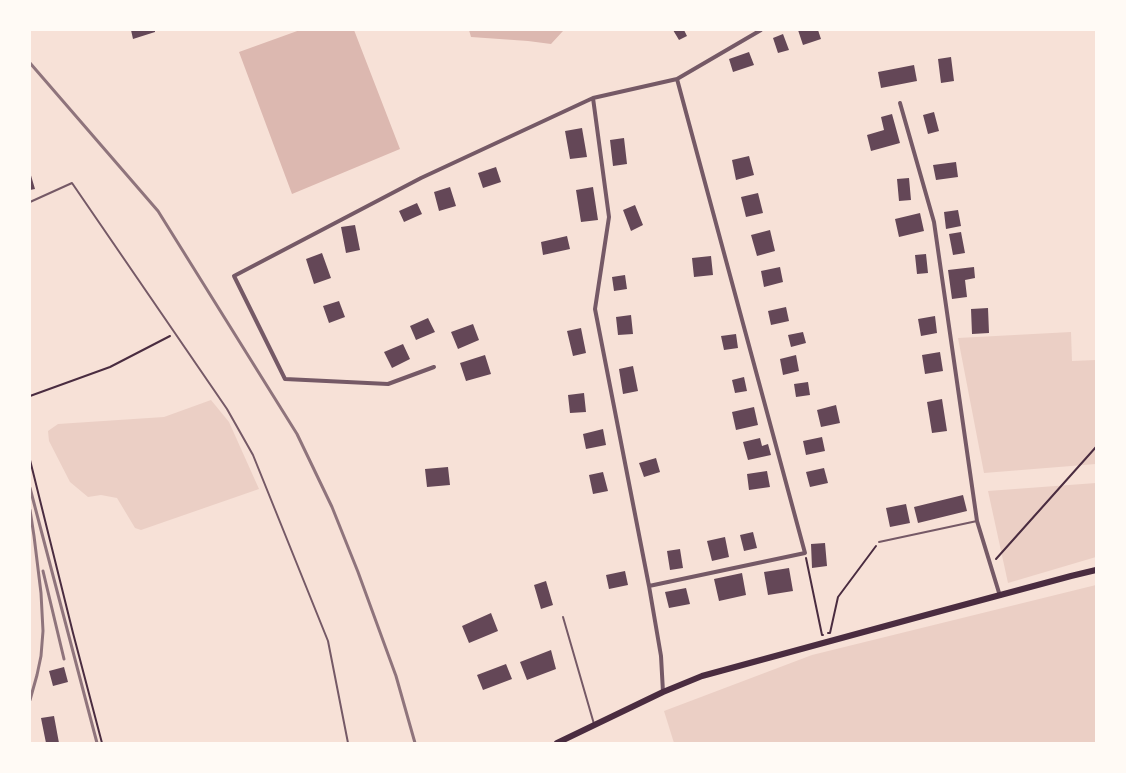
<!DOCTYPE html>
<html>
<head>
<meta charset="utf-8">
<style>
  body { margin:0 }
  #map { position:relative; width:1126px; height:773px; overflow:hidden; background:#f7e1d7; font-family:Helvetica,sans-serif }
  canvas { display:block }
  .frame { position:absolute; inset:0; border:31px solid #fffaf5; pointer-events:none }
</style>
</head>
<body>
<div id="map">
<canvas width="1126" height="773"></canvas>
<div class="frame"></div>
</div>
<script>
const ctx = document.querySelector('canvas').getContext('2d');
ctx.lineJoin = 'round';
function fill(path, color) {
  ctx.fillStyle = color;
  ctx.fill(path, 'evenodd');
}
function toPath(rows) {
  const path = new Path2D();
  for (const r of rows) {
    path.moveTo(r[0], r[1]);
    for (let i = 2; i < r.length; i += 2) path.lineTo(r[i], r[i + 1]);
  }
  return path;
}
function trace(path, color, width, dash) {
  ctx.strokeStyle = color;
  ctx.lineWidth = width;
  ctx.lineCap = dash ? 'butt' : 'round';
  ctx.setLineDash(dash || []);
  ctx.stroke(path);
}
fill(toPath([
  [1071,332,1072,361,1096,360,1096,464,984,473,958,338],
  [211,400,229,422,259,489,141,530,135,528,117,498,101,495,88,497,70,482,49,441,48,431,58,424,164,417],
  [1096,483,1096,557,1008,583,988,491],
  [1096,585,1096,743,674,743,664,711,812,655]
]), '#ebcfc5');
fill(toPath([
  [300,30,354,30,400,149,292,194,239,52],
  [469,30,563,30,563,31,551,44,528,41,471,37]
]), '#dcb8b0');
fill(toPath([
  [131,30,155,30,155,32,133,39],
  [673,30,684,30,687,36,679,40],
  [798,30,818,30,821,39,803,45],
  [783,34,789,50,778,53,773,38],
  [749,52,754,65,733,72,729,59],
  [951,57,954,81,941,83,938,59],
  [914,65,917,81,881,88,878,72],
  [934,112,939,131,928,134,923,115],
  [892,114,900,143,871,151,867,135,884,130,881,117],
  [582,128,587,157,570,159,565,131],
  [624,138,627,164,613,166,610,140],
  [749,156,754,175,736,180,732,160],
  [956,162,958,177,936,180,933,165],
  [496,167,501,182,483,188,478,173],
  [30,172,35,189,30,190],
  [909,178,911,200,899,201,897,179],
  [450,187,456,206,439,211,434,192],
  [593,187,598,220,581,222,576,190],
  [758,193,763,213,746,217,741,197],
  [417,203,422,214,404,222,399,211],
  [635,205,643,225,631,231,623,210],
  [958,210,961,226,946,229,944,212],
  [920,213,924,231,899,237,895,219],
  [355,225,360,250,346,253,341,227],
  [770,230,775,251,757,256,751,235],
  [961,232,965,253,953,255,949,234],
  [567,236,570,249,543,255,541,242],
  [322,253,331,278,314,284,306,259],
  [926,254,928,273,917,274,915,255],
  [711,256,713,275,694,277,692,258],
  [780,267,783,282,764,287,761,271],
  [974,267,975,278,965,280,967,297,952,299,948,270],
  [625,275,627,289,614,291,612,277],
  [339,301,345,317,329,323,323,306],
  [786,307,789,321,771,325,768,311],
  [988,308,989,333,972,334,971,309],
  [631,315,633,334,618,335,616,317],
  [935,316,937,333,921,336,918,319],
  [428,318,435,332,416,340,410,326],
  [473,324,479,340,458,349,451,332],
  [581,328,586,353,573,356,567,331],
  [803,332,806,343,791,347,788,335],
  [736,334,738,348,724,350,721,336],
  [403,344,410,359,392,368,384,352],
  [940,352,943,371,925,374,922,355],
  [485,355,491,374,466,381,460,363],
  [796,355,799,371,783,375,780,359],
  [633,366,638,391,623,394,619,369],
  [744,377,747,391,735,393,732,380],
  [808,382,810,395,796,397,794,384],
  [584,393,586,412,570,413,568,395],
  [942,399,947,431,932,433,927,402],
  [836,405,840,423,821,427,817,410],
  [754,407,758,425,736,430,732,412],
  [603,429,606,445,586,449,583,434],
  [822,437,825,451,806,455,803,441],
  [760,438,762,446,768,444,771,455,748,460,743,442],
  [656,458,660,472,644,477,639,463],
  [448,467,450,485,427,487,425,469],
  [824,468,828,483,810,487,806,472],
  [767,471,770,487,749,490,747,474],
  [603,472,608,491,593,494,589,475],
  [963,495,967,511,918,523,914,507],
  [906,504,910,523,890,527,886,508],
  [753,532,757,548,744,551,740,535],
  [725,537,729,557,712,561,707,541],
  [825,543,827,566,812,568,811,544],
  [680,549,683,568,670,570,667,551],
  [789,568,793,591,768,595,764,572],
  [625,571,628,585,609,589,606,575],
  [742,573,746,595,719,601,714,579],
  [546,581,553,605,541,609,534,585],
  [686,588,690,604,669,608,665,592],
  [491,613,498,631,469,643,462,626],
  [551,650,556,669,527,680,520,662],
  [506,664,512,679,483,690,477,675],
  [64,667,68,682,53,686,49,671],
  [54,716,59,743,46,743,41,718]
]), '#644757');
trace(toPath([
  [30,396,110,367,170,336],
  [30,460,73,633,102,743],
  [806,558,822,635,823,635],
  [996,559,1096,447],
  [828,633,830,633,838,597,876,546]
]), '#4a2c40', 2);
trace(toPath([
  [30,202,72,183,227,409,253,455,328,641,348,743],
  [879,542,977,521],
  [563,617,594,724]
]), '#755966', 2);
trace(toPath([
  [593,98,609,217,595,309,649,586,661,656,663,692],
  [900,103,934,222,977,521,1000,596],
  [434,367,388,384,285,379,234,276,421,178,593,98,677,79,761,30],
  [649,586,805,553,677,79]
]), '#755966', 4);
trace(toPath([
  [557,743,663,692,702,676,926,615,1071,576,1096,570]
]), '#4a2c40', 6);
trace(toPath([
  [30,63,158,211,297,434,332,507,358,572,396,676,415,743],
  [30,488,97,743],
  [30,510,34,536,41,593,43,631,41,656,37,675,30,700],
  [43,571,64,659]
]), '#8f747c', 3);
</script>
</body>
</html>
